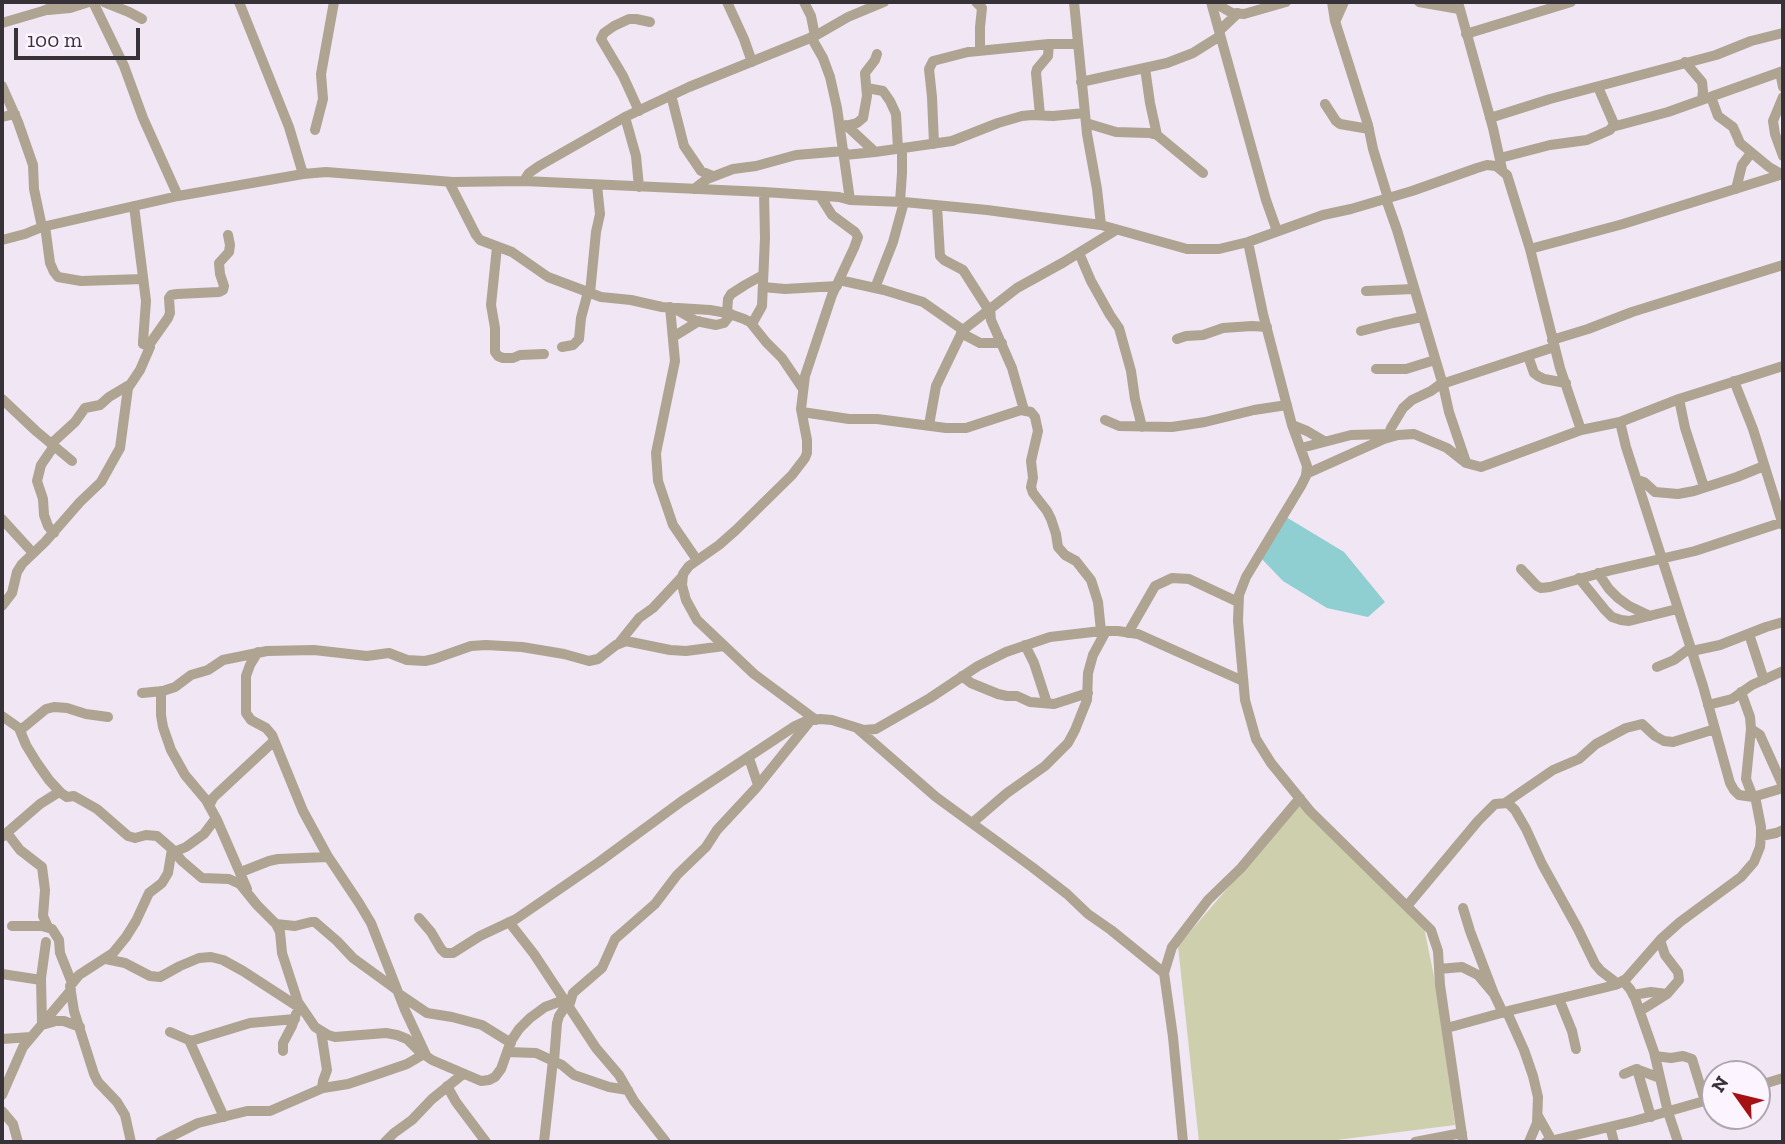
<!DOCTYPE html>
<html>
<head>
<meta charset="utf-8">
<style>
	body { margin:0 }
	#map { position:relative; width:1785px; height:1144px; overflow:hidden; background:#f0e6f4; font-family:"Zilla Slab",serif }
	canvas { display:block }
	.frame { position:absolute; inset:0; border:4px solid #363237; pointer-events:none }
	.north { position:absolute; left:1701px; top:1060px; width:70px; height:70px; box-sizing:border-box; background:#fcf4ff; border:2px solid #ada6af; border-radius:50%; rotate:304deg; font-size:19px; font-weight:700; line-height:28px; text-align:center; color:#363237 }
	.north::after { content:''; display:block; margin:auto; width:24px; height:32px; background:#a61113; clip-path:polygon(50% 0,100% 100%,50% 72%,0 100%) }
	.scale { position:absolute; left:14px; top:28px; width:126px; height:32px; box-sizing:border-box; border:4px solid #363237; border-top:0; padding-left:9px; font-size:21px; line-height:24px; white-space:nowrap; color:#363237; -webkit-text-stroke:5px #fcf4ff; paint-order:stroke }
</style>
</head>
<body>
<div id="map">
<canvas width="1785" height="1144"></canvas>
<div class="frame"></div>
<div class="north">N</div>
<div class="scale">100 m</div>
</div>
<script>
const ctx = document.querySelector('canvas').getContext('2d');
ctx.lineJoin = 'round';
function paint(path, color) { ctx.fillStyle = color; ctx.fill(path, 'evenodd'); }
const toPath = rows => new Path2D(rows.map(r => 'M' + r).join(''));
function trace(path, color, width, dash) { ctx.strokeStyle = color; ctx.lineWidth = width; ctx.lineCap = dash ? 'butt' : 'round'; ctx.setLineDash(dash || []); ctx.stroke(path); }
const green = toPath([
	[1302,801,1422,918,1437,991,1455,1125,1321,1142,1199,1142,1178,946]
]);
const water = toPath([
	[1286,517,1344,552,1385,602,1368,617,1327,608,1283,581,1259,556]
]);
const minor = toPath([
	[93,2,124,66,143,118,178,196],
	[104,2,129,12,142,19],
	[239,2,289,127,303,174],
	[727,2,744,39,752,62],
	[804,2,811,16,815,36],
	[976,2,982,8,980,27,980,51],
	[1074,2,1087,134,1097,189,1101,225],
	[1211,2,1266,200,1277,231],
	[1213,2,1232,13,1244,14,1286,2],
	[1332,2,1335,21,1368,125,1373,149,1388,198],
	[1419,2,1459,9],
	[1458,2,1493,128,1502,169],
	[48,10,70,8,89,2],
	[1336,20,1344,2],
	[2,23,43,11,53,7,58,2],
	[1219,31,1238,13],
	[1466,34,1571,2],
	[811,37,823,58,830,77,837,108,850,200],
	[1685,62,1702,82,1703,91,1702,100],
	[1145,68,1150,103,1157,135],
	[1780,72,1783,87],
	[1081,82,1167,63,1193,53,1220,36],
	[2,86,18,122,33,165,34,189,42,227],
	[867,88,883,91,890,101,896,114,898,149],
	[671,95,684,146,701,171,713,176],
	[1711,97,1718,116,1733,127,1740,143,1769,167,1783,175],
	[1783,97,1773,121,1775,134,1783,156],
	[1325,104,1336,121,1340,124,1369,129],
	[639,111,623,76,601,39,604,33,614,26,629,19,636,19,650,22],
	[1040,115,1036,73,1037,69,1048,56,1049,44],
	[2,117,15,114],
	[625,117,636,156,639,187],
	[1490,118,1550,99,1716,55,1751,41,1783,33],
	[1086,123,1116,132,1149,133,1157,135,1203,173],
	[846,125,875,152],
	[841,127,857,123,863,118,867,96,865,73,875,60,877,54],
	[1612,127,1668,112,1783,71],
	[315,130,323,99,321,74,334,2],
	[934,144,932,97,929,69,933,61,968,52,1049,44,1077,44],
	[845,155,875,152,952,141,998,123,1022,116,1032,115,1053,116,1085,113],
	[1500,158,1550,145,1587,140,1610,130,1614,124,1598,87],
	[524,181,529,173,539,166,625,117,689,87,815,36,848,17,884,2],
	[449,182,476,235,480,240,512,252,548,277,601,297,631,300,662,307,710,310,727,313,744,319,750,322,766,342,782,358,803,389],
	[694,189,707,179,733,169,756,166,796,155,844,151],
	[1736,189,1742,165,1751,153],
	[1386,199,1397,230,1443,385,1449,412,1466,462],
	[900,202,902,173,902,148],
	[937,206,940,256,944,260,963,270,988,309],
	[45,226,50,263,54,272,58,277,81,281,143,279],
	[2,240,25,234,42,227,178,196,303,174,326,172,453,182,524,181,764,192,839,197,850,200,904,202,987,210,1101,225,1187,249,1219,249,1248,242,1323,215,1351,209,1412,191,1477,168,1487,165,1496,166,1507,175,1530,249,1560,368,1581,430],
	[1248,242,1263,314,1292,425,1307,466,1306,476,1301,486,1246,577,1239,595,1238,621,1245,700,1256,739,1271,763,1310,811,1431,930,1438,951,1440,985,1463,1142],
	[497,247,491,305,495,328,495,352,498,356,503,358,513,358,520,355,544,354],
	[1530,249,1623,224,1783,174],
	[1079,253,1091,281,1110,315,1119,328,1131,371,1135,399,1142,427],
	[839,280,884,290,923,302,963,330],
	[763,287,785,289,837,286],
	[875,288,893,242,904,202],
	[1366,291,1414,289],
	[590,293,596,232,600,214,597,185],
	[670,307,675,361,656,453,658,481,673,525,697,560],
	[990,308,991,320,1012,368,1024,410],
	[677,310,696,321,716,325,724,323,731,314],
	[727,313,728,299,731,294,745,285,763,275],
	[752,324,762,306,765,238,764,192],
	[1361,331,1393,323,1422,317],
	[961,333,980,343,1002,343],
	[673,337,699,321],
	[1177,339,1186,336,1203,335,1223,328,1252,326,1267,327],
	[1552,340,1588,329,1632,312,1783,265],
	[149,345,168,318,170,313,169,298,171,295,177,294,219,292,223,290,224,286,220,274,219,263,229,252,230,245,228,235],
	[562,347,573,345,579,339,581,318,588,292],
	[1528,356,1534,373,1538,376,1544,379,1566,383],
	[1376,369,1406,369,1435,360],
	[1734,381,1753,429,1783,525],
	[1442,384,1554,347],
	[2,399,36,431,72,461],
	[1679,399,1685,428,1704,487],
	[802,412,849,419,877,419,946,428,966,428,1021,410,1031,412,1035,417,1038,431,1031,461,1033,478,1031,487,1033,493,1047,511,1051,519,1056,534,1058,547,1065,555,1076,561,1091,580,1098,602,1101,631],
	[1105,420,1119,426,1172,427,1205,422,1254,410,1287,405],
	[1620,422,1626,447,1703,686,1730,783,1734,790,1739,795,1753,797,1783,788],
	[929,425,936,386,963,330,1017,288,1064,262,1116,230],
	[1292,425,1307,431,1324,441],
	[1387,438,1391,428,1403,408,1412,400,1431,391,1442,383],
	[51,444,75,422,85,408,100,405,109,397,129,385],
	[54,446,41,465,37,481,43,499,44,515,48,526,54,533],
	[1301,448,1351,435,1388,434],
	[1306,474,1384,439,1398,435,1414,434,1447,448,1466,463,1481,467,1581,430,1620,422,1679,399,1783,366],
	[1637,480,1644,482,1655,492,1678,494,1694,491,1737,477,1764,466],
	[2,519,33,553],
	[1521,569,1537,586,1541,588,1550,587,1608,571,1695,551,1783,522],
	[1598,573,1609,589,1618,598,1629,606,1650,616],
	[1579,578,1605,610,1612,617,1621,620,1629,621,1677,609],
	[2,606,12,593,17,572,22,564,45,542,80,502,101,482,120,448,128,388,140,370,150,347,143,344,143,342,146,301,134,206],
	[1128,633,1155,586,1172,578,1189,579,1238,602],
	[1749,634,1764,680],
	[619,643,639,618,653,608,683,576],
	[1025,645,1034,663,1047,703],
	[1692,651,1720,645,1766,627,1783,622],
	[258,652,250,665,246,676,246,713,251,720,266,728,272,735,303,811,327,855,359,903,371,923,405,1010,426,1055],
	[1657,667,1674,660,1690,648],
	[962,676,971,683,998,694,1007,696,1017,696,1030,702,1054,704,1088,693],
	[161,691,161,715,163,727,171,750,185,775,206,800,217,820,247,889],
	[1741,692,1750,717,1751,729,1746,779,1753,797],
	[142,693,163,691,175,687,191,675,208,670,223,660,267,651,314,650,367,656,389,653,407,660,425,661,434,659,471,646,486,645,522,647,564,654,589,661,598,659,616,645,626,641,670,650,686,651,724,646],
	[1708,705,1732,699,1752,685,1783,671],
	[2,716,19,728,23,728,46,709,54,707,67,708,86,714,108,717],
	[816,720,754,674,697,620,686,600,682,585,683,574,689,566,719,545,736,530,792,475,805,458,807,453,807,440,801,409,805,376,832,295,854,248,858,237,855,232,832,215,820,196],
	[19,728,26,745,37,763,49,780,61,793,67,797,74,796,97,809,128,836,135,838,146,835,157,836,172,849,182,861,202,878,229,879,240,884,257,905,276,924,280,932,282,953,298,1002,315,1027,328,1035,335,1037,386,1033,397,1035,407,1039,419,1051,432,1060,481,1081,489,1080,495,1077,501,1069,511,1041,519,1029,530,1018,545,1007,564,1000],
	[858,729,936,797,1032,867,1067,894,1088,914,1111,930,1164,973],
	[1751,729,1760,735,1783,786],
	[749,758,758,785],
	[1505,803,1553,770,1579,759,1596,744,1626,728,1642,724,1655,736,1664,741,1673,742,1715,729],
	[209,806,213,798,217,794,274,741],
	[972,823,1007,793,1045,766,1068,743,1075,730,1087,700,1088,673,1093,655,1106,631],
	[7,833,20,850,42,867,45,890,43,916,48,927],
	[1761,836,1776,833,1783,830],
	[2,837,40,804,59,792],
	[174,852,186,847,204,834,216,818],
	[241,872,269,861,278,859,328,857],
	[1407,906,1478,821,1495,804,1508,803,1515,810,1526,829,1542,864,1578,929,1595,964,1601,971,1618,984],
	[1463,908,1470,931,1494,994],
	[419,918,431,932,441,949,445,953,453,953,480,936,516,919,599,862,682,801,795,726,806,721,820,719,832,720,864,730,876,729,930,698,978,666,1006,652,1050,637,1101,631,1118,631,1138,634,1243,681],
	[509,922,534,954,596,1048,619,1075,634,1101,666,1142],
	[276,924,295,926,311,922,315,922,337,941,353,958,397,990],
	[12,926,42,926,52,929,59,940,60,953,72,983],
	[106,959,125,963,150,976,160,977,180,966,199,958,211,957,223,960,243,971,300,1008],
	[1439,969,1462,967,1478,975,1494,994,1503,1013],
	[2,974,41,980],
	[1623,981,1630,989,1635,998,1654,1052,1668,1112,1678,1142],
	[399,994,427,1013,452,1017,482,1025,511,1043],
	[1633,995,1651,992,1667,994],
	[1559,999,1572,1031,1576,1049],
	[569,1006,573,993,602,968,615,939,655,904,677,875,706,847,717,830,756,788,810,721],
	[1640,1011,1667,994,1679,980,1678,972,1665,955,1660,940],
	[1507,1012,1524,1050,1533,1076,1538,1097,1537,1123,1529,1142],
	[42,1024,41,978,46,942],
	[42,1025,56,1021,64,1021,80,1027],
	[1447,1028,1512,1010,1603,988,1615,985,1626,979,1661,939,1680,922,1741,877,1754,862,1760,847,1761,836,1761,827,1755,796],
	[321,1031,327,1070,323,1081,322,1088],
	[170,1032,191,1041,250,1023,295,1019],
	[2,1039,31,1037],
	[189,1040,224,1117],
	[283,1051,283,1043,292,1026,296,1014],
	[507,1052,536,1053,562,1065,574,1075,609,1087,628,1090],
	[1655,1056,1671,1058,1683,1056,1692,1059,1705,1101],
	[554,1061,557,1023,559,1016,567,1004],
	[1637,1069,1651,1117],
	[1624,1074,1636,1069,1660,1078],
	[447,1086,456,1102,486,1142],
	[1757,1086,1783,1078],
	[2,1095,23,1047,71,990],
	[2,1111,13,1124,18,1142],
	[1538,1116,1552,1141],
	[1610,1127,1614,1142],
	[131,1142,125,1115,117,1102,98,1082,94,1074,74,1011,70,986,79,975,113,953,126,937,136,921,149,893,162,883,168,873,172,849],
	[160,1142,198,1123,247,1111,270,1111,323,1088,348,1084,372,1076,407,1064,424,1054],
	[385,1142,394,1133,412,1120,432,1099,463,1074],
	[544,1142,553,1060],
	[1183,1142,1173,1037,1164,973,1172,947,1208,900,1241,868,1300,798],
	[1415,1142,1462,1133],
	[1546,1142,1634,1121,1715,1098]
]);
paint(green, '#cdcfad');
paint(water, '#8fced1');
trace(minor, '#afa391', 10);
</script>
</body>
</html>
